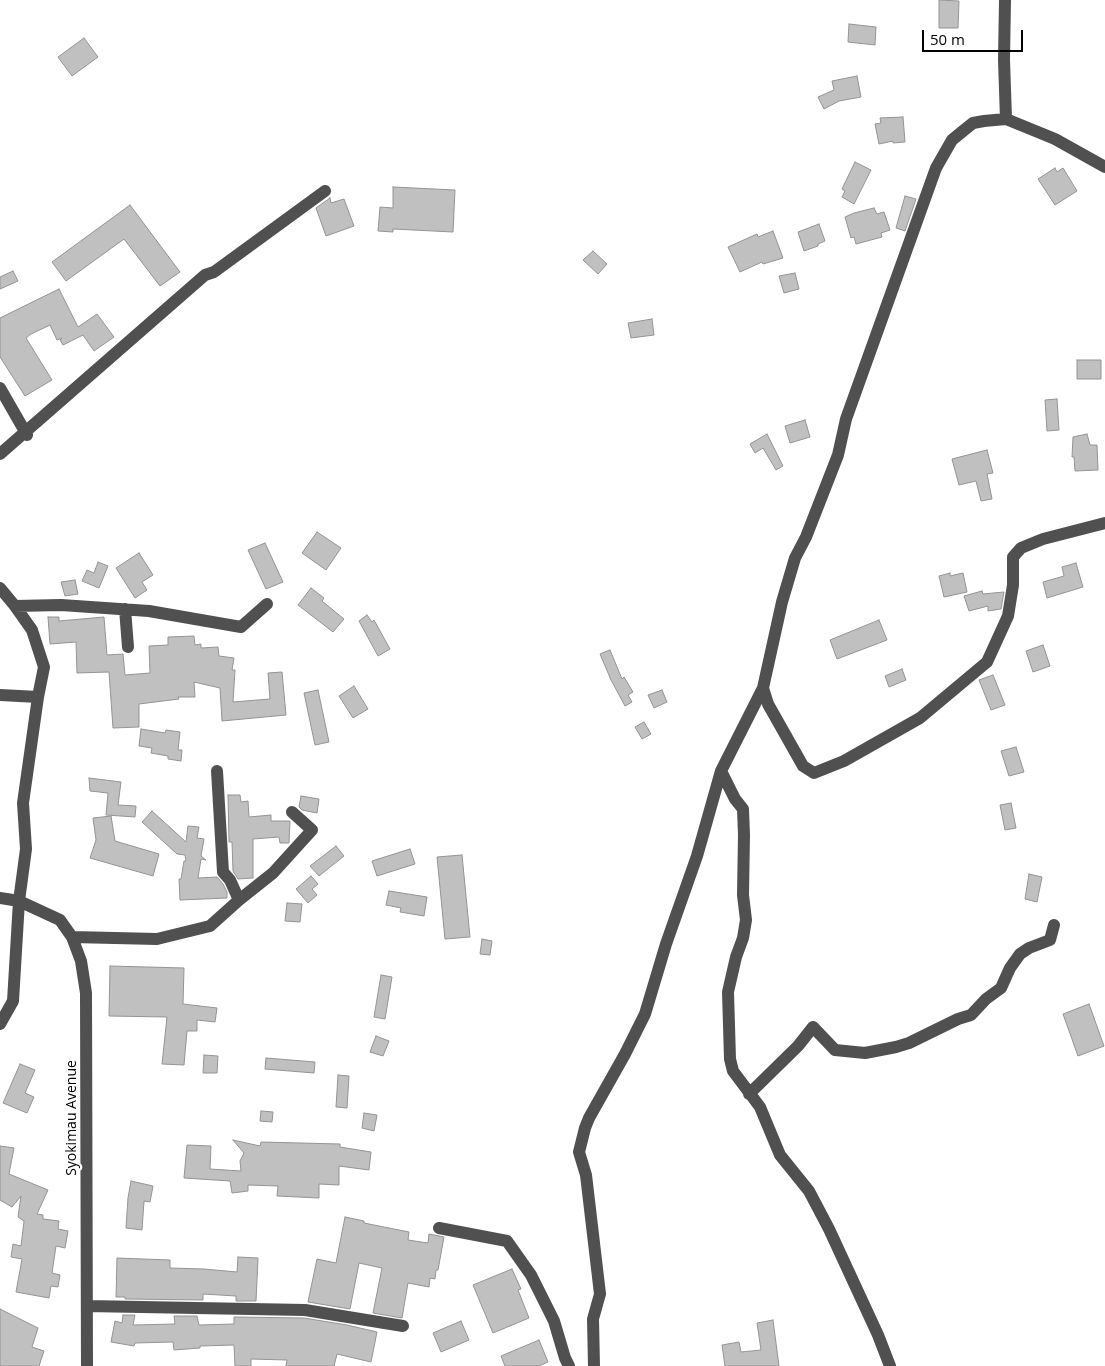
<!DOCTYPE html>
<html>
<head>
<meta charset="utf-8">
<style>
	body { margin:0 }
	#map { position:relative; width:1105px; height:1366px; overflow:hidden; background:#fff; font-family:"Open Sans",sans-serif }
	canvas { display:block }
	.scale { position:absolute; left:922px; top:30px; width:101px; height:22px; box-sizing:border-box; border:2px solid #000; border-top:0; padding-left:6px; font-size:15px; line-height:18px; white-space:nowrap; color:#000; -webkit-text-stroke:4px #fff; paint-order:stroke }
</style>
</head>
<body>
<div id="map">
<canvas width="1105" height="1366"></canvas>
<div class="scale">50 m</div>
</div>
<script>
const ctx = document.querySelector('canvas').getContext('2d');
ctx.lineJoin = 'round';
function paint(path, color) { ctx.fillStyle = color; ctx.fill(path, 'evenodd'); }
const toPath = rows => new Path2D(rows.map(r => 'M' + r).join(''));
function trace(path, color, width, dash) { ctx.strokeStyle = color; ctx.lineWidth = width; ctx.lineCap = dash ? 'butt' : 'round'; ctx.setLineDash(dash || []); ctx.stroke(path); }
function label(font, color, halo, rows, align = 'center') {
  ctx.font = font + ' "Open Sans",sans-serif'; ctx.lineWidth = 4.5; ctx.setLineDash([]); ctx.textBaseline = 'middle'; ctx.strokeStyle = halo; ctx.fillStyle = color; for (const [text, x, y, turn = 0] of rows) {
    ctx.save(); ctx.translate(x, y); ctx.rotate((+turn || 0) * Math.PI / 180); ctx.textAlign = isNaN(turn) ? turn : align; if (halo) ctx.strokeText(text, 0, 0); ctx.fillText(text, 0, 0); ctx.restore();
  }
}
const building = toPath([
	[939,0,959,1,958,28,939,28,939,0],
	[849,24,876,27,875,45,848,42,849,24],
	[84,38,98,57,72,76,58,57,84,38],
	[857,76,861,97,839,101,824,109,818,97,834,90,832,81,857,76],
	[903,117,905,142,893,143,893,141,879,144,875,124,881,123,880,118,903,117],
	[855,162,871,170,854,204,842,197,845,191,842,189,855,162],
	[1055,168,1057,172,1063,168,1077,191,1055,205,1038,179,1055,168],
	[393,187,455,190,453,232,393,229,393,232,378,231,380,207,393,208,393,187],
	[905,196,916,199,905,231,896,228,905,196],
	[330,198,331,203,344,199,354,226,326,236,316,208,330,198],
	[130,205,180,272,160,286,124,239,66,281,52,262,130,205],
	[874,208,877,214,884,212,890,230,881,233,882,237,856,244,854,237,851,238,845,217,854,213,874,208],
	[819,224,825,241,818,244,818,246,804,251,798,232,819,224],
	[773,231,783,258,763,264,762,262,740,272,728,247,757,234,758,237,773,231],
	[593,251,607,264,598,274,583,260,593,251],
	[13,271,18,281,0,289,0,277,13,271],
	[795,273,799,289,784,293,779,276,795,273],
	[59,289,78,327,97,314,114,337,94,351,83,335,63,345,60,340,62,338,57,340,50,325,31,334,26,338,52,380,25,396,0,357,0,318,59,289],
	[652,319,654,335,631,338,628,323,652,319],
	[1077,360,1101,360,1101,379,1077,379,1077,360],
	[1057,399,1059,430,1047,431,1045,400,1057,399],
	[805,420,810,437,790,443,785,426,805,420],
	[767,434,783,466,776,470,763,448,755,453,750,444,767,434],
	[1087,434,1090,445,1097,445,1098,470,1075,471,1074,457,1072,457,1073,437,1087,434],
	[987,450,993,473,987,474,992,499,981,501,976,481,959,485,952,459,987,450],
	[317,532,341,548,326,570,302,553,317,532],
	[265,543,283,582,266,589,248,550,265,543],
	[139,553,153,575,142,582,147,590,135,598,116,568,139,553],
	[98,562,108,566,99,588,82,581,87,570,94,573,98,562],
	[1076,563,1083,587,1047,598,1043,582,1064,576,1062,567,1076,563],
	[950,573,950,576,963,573,967,592,944,597,939,576,950,573],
	[75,580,78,594,65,596,61,582,75,580],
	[311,588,324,598,322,601,344,619,333,632,298,605,311,588],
	[982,591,983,594,1004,592,1001,609,988,611,988,606,969,611,964,596,982,591],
	[367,615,372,622,374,620,390,649,378,656,359,621,367,615],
	[48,617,59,617,59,621,104,617,107,655,123,654,125,675,150,673,149,646,168,645,168,637,194,636,195,645,201,644,201,648,218,647,219,656,234,658,232,670,235,670,233,702,270,699,268,673,282,672,286,715,222,721,220,688,194,682,195,697,178,697,179,699,139,704,139,727,113,728,109,672,77,673,76,642,50,644,48,617],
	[879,620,887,640,837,659,830,640,879,620],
	[1043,645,1050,666,1033,672,1026,651,1043,645],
	[610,650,622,679,624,677,633,692,628,695,632,702,625,706,611,680,600,654,610,650],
	[902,669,906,680,889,687,885,676,902,669],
	[993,675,1005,705,991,710,979,680,993,675],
	[354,686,368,709,353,718,339,696,354,686],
	[318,690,329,742,315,745,304,693,318,690],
	[662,690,667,702,654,708,648,695,662,690],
	[644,722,651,734,642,739,635,727,644,722],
	[141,729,165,733,166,730,180,732,178,750,182,750,181,761,168,759,168,756,151,753,152,748,139,746,141,729],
	[1016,747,1024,772,1009,776,1001,751,1016,747],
	[89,778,121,782,118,805,136,806,135,817,106,815,108,793,90,791,89,778],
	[228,795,240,795,241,802,248,801,249,817,271,815,271,821,290,821,289,843,280,843,279,837,253,839,253,878,238,879,233,871,232,842,229,842,228,795],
	[301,796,319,799,317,813,302,810,299,807,301,796],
	[1011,803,1016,828,1005,830,1000,805,1011,803],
	[152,811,186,842,188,826,199,827,197,838,204,839,201,856,206,860,201,859,198,878,217,877,223,884,227,892,227,898,180,900,179,879,181,879,184,861,186,861,185,855,177,854,142,822,152,811],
	[111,816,115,841,159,854,153,876,90,858,96,840,93,818,111,816],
	[336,846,344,856,319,876,310,866,336,846],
	[410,849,415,864,377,876,372,861,410,849],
	[462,855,470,937,445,939,437,857,462,855],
	[1029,874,1042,877,1037,902,1025,899,1029,874],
	[311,876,318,884,312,889,317,895,308,903,296,889,311,876],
	[389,891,427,897,424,916,400,912,401,908,386,905,389,891],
	[287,903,302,904,300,922,285,921,287,903],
	[482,939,492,941,490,955,480,954,482,939],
	[110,966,184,968,183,1004,217,1008,215,1022,197,1020,197,1031,187,1031,184,1065,162,1064,167,1017,109,1016,110,966],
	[381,975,392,977,385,1019,374,1017,381,975],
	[1089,1004,1104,1046,1078,1056,1063,1014,1089,1004],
	[376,1036,389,1041,383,1056,370,1052,376,1036],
	[204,1055,218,1056,217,1073,203,1073,204,1055],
	[266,1058,315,1062,314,1073,265,1069,266,1058],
	[20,1064,35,1070,25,1093,34,1097,27,1113,3,1103,20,1064],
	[338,1075,349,1076,347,1108,336,1107,338,1075],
	[261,1111,273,1112,272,1122,260,1121,261,1111],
	[364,1113,377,1115,374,1131,362,1128,364,1113],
	[233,1140,260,1146,261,1142,340,1144,340,1147,371,1152,369,1170,339,1166,339,1185,319,1184,319,1198,277,1196,278,1186,248,1185,248,1191,232,1193,230,1181,184,1178,187,1145,211,1146,210,1169,241,1171,240,1161,244,1153,233,1140],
	[0,1146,14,1148,9,1174,48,1190,37,1214,43,1215,43,1219,59,1221,58,1229,68,1231,65,1248,56,1246,52,1273,60,1275,58,1287,51,1286,49,1298,16,1292,22,1259,11,1257,13,1244,21,1246,24,1221,18,1217,21,1196,12,1207,0,1200,0,1146],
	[131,1181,153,1186,150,1202,144,1201,142,1230,126,1228,128,1198,131,1181],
	[345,1217,364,1221,364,1223,409,1232,408,1240,428,1243,429,1234,444,1237,438,1270,436,1270,435,1279,430,1278,429,1287,408,1283,402,1318,373,1313,382,1268,359,1263,350,1309,308,1302,317,1259,336,1263,345,1217],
	[238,1257,258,1258,256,1301,236,1301,236,1296,203,1294,203,1300,125,1299,125,1297,116,1297,117,1258,170,1260,170,1268,204,1269,237,1272,238,1257],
	[512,1269,521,1289,518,1290,529,1318,493,1333,473,1285,512,1269],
	[0,1309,38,1328,32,1347,44,1351,39,1366,0,1366,0,1309],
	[123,1315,135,1315,133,1325,175,1324,174,1316,197,1316,199,1325,234,1324,234,1317,236,1317,304,1318,347,1325,377,1332,371,1362,337,1354,334,1366,286,1366,287,1360,251,1359,251,1366,235,1366,234,1345,200,1346,200,1348,174,1350,173,1342,135,1343,134,1346,111,1342,115,1321,122,1323,123,1315],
	[773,1320,779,1366,725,1366,722,1345,739,1342,741,1352,761,1350,757,1323,773,1320],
	[461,1321,469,1340,441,1352,433,1333,461,1321],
	[539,1340,548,1362,539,1366,505,1366,501,1356,539,1340]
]);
const minor = toPath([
	[1005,0,1004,60,1006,119],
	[0,388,27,435],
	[0,454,205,275,214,272,325,191],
	[0,588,15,606,32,630,44,667,38,697,23,803,26,849,19,901,13,1001,0,1024],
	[15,606,61,605,149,611,241,627,267,604],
	[125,609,128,647],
	[763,688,768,704,803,766,814,773,844,761,920,718,987,662,1008,616,1013,585,1013,557,1021,548,1043,539,1105,523],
	[0,695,38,697],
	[217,771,223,872,230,880,239,900],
	[721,771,735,799,743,809,744,835,743,895,746,920,743,938,736,957,728,992,730,1059,733,1071,760,1107,780,1155,809,1191,829,1229,878,1335,890,1366],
	[0,898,19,901,60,920,72,937,81,961,86,993,87,1366],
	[72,937,157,939,210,926,239,900,273,873,312,830,292,812],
	[749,1094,798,1046,813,1027,835,1050,865,1053,896,1047,909,1043,958,1019,971,1015,986,999,1001,988,1010,968,1020,954,1029,948,1050,940,1054,925],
	[439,1228,507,1241,531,1275,554,1321,565,1358,569,1366],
	[87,1306,305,1310,403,1326],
	[594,1366,593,1319,600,1294,586,1175,579,1152,585,1128,589,1118,625,1054,645,1014,666,944,697,856,721,771,763,688,782,602,795,558,806,537,838,455,846,419,936,168,952,140,963,131,973,123,984,121,1006,119,1055,139,1105,167]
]);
const streetNames = [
	["Syokimau Avenue",72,1118,-90]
];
paint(building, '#c0c0c0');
trace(building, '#949494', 1);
trace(minor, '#505050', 12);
label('14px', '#000', '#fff', streetNames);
</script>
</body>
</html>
